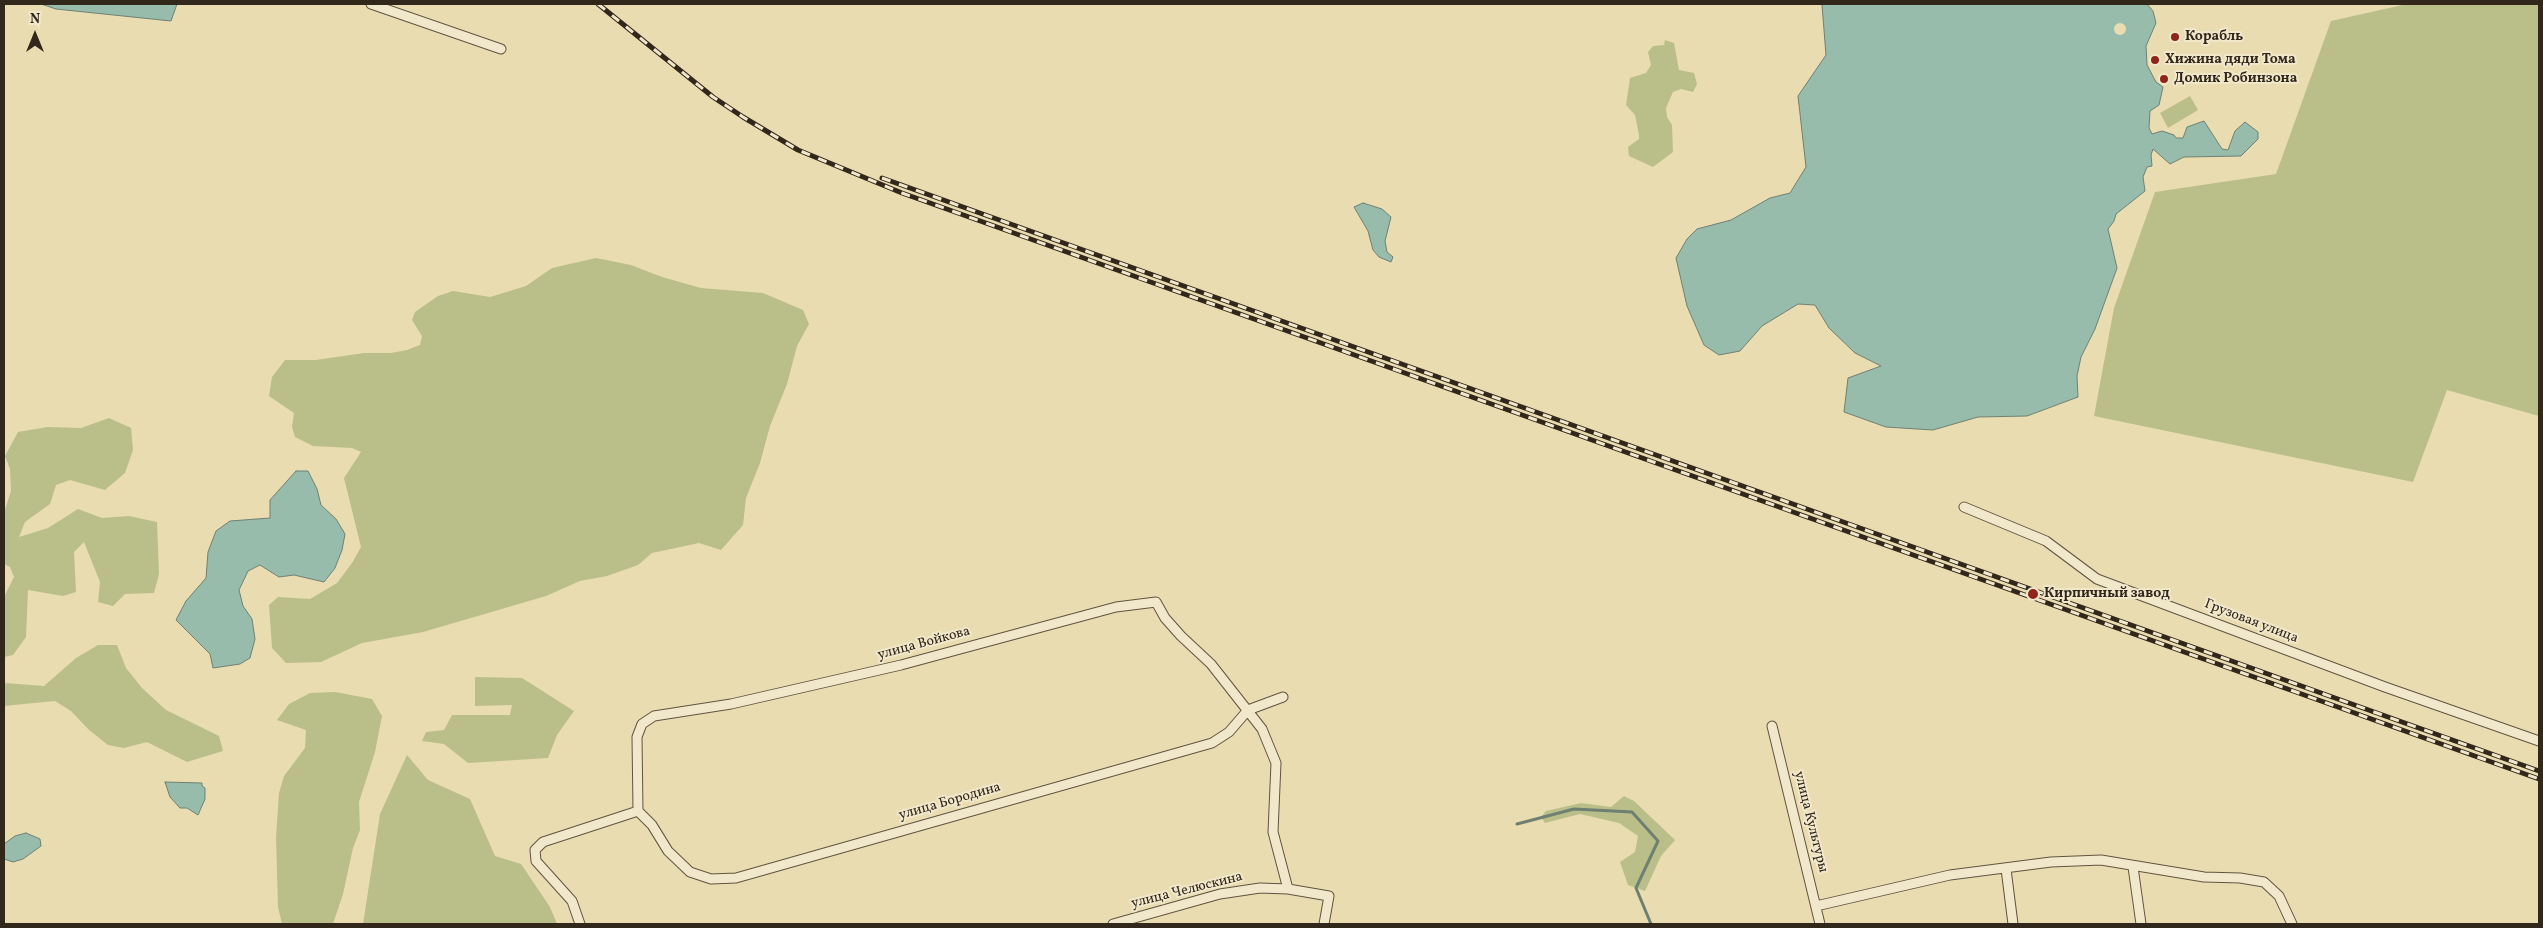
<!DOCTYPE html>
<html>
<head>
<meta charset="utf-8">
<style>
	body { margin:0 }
	#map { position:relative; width:2543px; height:928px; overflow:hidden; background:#e9dcb0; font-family:Vollkorn,serif }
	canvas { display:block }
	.frame { position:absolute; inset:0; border:5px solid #32271b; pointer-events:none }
	.north { position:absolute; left:10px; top:10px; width:50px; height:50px; -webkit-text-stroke:4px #f1e8cc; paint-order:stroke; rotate:0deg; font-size:14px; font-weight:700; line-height:20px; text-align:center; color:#32271b }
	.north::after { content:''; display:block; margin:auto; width:18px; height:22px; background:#32271b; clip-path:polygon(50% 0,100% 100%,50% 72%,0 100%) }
</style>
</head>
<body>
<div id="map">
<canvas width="2543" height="928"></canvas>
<div class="frame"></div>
<div class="north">N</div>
</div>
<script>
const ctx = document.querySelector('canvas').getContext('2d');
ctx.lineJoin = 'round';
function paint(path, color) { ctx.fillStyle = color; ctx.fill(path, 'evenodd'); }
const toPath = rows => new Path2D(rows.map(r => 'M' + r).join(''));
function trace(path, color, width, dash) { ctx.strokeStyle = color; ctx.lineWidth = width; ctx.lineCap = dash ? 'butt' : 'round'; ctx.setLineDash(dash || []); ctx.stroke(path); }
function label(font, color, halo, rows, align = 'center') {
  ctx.font = font + ' Vollkorn,serif'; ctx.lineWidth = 4; ctx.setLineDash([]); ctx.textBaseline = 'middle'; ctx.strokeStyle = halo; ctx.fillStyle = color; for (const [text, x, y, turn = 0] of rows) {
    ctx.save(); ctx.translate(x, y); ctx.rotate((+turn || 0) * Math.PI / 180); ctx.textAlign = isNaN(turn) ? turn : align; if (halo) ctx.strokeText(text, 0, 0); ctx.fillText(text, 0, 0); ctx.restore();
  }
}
const green = toPath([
	[2407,4,2539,4,2539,416,2447,390,2413,482,2094,416,2114,308,2155,192,2276,174,2331,21],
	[1665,40,1674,43,1679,70,1694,73,1697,84,1693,92,1681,89,1673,92,1666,108,1667,117,1672,125,1673,152,1653,167,1629,156,1628,147,1639,139,1639,135,1635,115,1626,105,1630,78,1646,73,1651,65,1648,52,1653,46,1664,45],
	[2190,96,2198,110,2168,128,2160,113],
	[596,258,631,265,662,277,701,288,763,293,803,310,809,324,797,346,787,384,770,426,760,463,746,498,743,525,721,550,699,543,652,553,638,565,607,576,580,581,546,596,423,632,362,643,321,662,286,663,272,648,269,605,278,597,310,599,337,583,352,563,361,547,344,478,361,452,352,448,313,446,295,437,292,427,294,413,269,396,272,377,285,360,316,360,364,353,391,353,407,350,420,345,422,336,412,320,415,312,438,296,453,291,490,297,526,286,552,268],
	[109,418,131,428,133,450,125,473,105,490,70,480,56,485,50,504,25,522,19,537,48,528,78,509,102,518,129,516,157,522,159,574,154,593,125,594,113,606,98,602,100,582,84,542,74,552,76,592,63,596,28,590,26,637,13,655,4,657,4,597,14,577,10,567,4,564,4,513,11,491,10,469,5,456,18,432,48,427,81,428],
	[98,645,117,645,126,668,142,688,166,710,219,736,223,751,187,762,147,742,124,748,108,745,89,730,71,711,55,701,4,706,4,683,44,686,76,658],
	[475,677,522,678,574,711,557,735,548,758,468,763,444,744,422,741,426,732,444,730,452,715,510,715,512,705,475,706],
	[335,692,372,699,382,716,375,752,359,802,360,830,353,848,343,894,333,924,282,924,278,907,276,837,279,793,284,776,305,748,306,730,277,720,289,704,310,693],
	[407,755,428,780,470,799,495,856,521,864,550,907,557,924,363,924,380,814],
	[1624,796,1634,801,1675,840,1661,856,1645,891,1628,885,1620,862,1635,852,1638,836,1619,823,1580,814,1545,823,1541,817,1546,811,1581,803,1611,807]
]);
const water = toPath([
	[41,4,177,4,171,21,56,9,41,4],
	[1824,4,2147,4,2153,11,2156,23,2146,46,2147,65,2156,82,2163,87,2159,105,2150,111,2149,128,2152,134,2162,131,2174,135,2176,138,2183,138,2187,127,2204,121,2222,149,2228,150,2235,131,2245,122,2258,132,2258,139,2241,156,2184,157,2170,164,2153,149,2151,155,2152,166,2147,167,2143,177,2145,191,2116,214,2114,221,2108,229,2117,268,2095,329,2081,357,2077,376,2078,397,2027,416,1978,417,1933,430,1886,427,1844,412,1848,378,1881,366,1855,353,1829,328,1815,305,1798,304,1762,326,1740,351,1719,355,1704,345,1687,306,1676,258,1687,239,1697,229,1731,220,1770,198,1790,193,1806,167,1798,96,1826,55,1822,5,1824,4],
	[1363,203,1382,209,1391,217,1385,241,1387,252,1393,257,1391,262,1379,257,1373,250,1368,231,1354,207,1363,203],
	[296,471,308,471,317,489,321,505,336,519,345,534,342,550,335,568,324,582,294,575,279,577,260,565,248,571,239,590,243,606,252,619,255,639,250,658,240,664,213,668,210,654,176,620,186,601,206,578,208,552,216,531,230,521,270,518,270,500,296,471],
	[165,782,202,783,202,786,205,788,205,799,198,815,187,808,180,808,170,797,165,782],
	[26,833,40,839,41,846,23,859,13,862,4,859,4,844,15,836,26,833]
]);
const pier = toPath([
	'2114 29a6 6 0 1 1 12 0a6 6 0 1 1-12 0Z'
]);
const stream = toPath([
	[1517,824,1574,809,1632,812,1658,841,1636,888,1651,924]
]);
const street = toPath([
	[371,4,501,49],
	[1964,507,2046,541,2097,579,2385,687,2539,741],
	[1772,726,1820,924],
	[638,811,652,825,668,851,690,872,711,879,736,878,1212,743,1229,732,1248,710,1283,697],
	[2133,867,2141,924],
	[2006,869,2013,924],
	[1816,906,1950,875,2051,862,2101,860,2204,877,2240,878,2264,882,2279,896,2292,924],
	[580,924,572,901,536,861,535,850,543,842,638,811,637,737,642,724,654,716,731,704,901,665,1116,607,1156,602,1165,618,1181,636,1211,664,1262,729,1276,763,1273,832,1288,889],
	[1113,924,1220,894,1260,888,1288,889,1329,896,1324,924]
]);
const rail = toPath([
	[598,4,713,97,743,117,798,150,902,193,2539,779],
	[882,178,2539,771]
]);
const markers = [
	[2175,37,5,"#8f2418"],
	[2155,60,5,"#8f2418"],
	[2164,79,5,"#8f2418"],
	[2033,594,6,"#8f2418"]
];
const poiNames = [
	["Корабль",2185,37],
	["Хижина дяди Тома",2165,60],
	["Домик Робинзона",2174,79],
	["Кирпичный завод",2044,594]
];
const streetNames = [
	["Грузовая улица",2251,622,21],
	["улица Войкова",924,644,-15],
	["улица Бородина",950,802,-16],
	["улица Культуры",1810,822,76],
	["улица Челюскина",1187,891,-14]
];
paint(green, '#babf89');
paint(water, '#97bcac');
trace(water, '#6f8072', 1);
paint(pier, '#e9dcb0');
trace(stream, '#6f8072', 3);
trace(street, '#605440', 11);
trace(street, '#f1e8cc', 9);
trace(rail, '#32271b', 5);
trace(rail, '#f1e8cc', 3, [9]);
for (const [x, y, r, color] of markers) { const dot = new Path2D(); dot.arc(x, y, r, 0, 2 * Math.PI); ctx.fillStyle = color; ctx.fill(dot); trace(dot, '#f1e8cc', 2); }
label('bold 14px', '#32271b', '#f1e8cc', poiNames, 'left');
label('14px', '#32271b', '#f1e8cc', streetNames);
</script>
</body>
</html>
